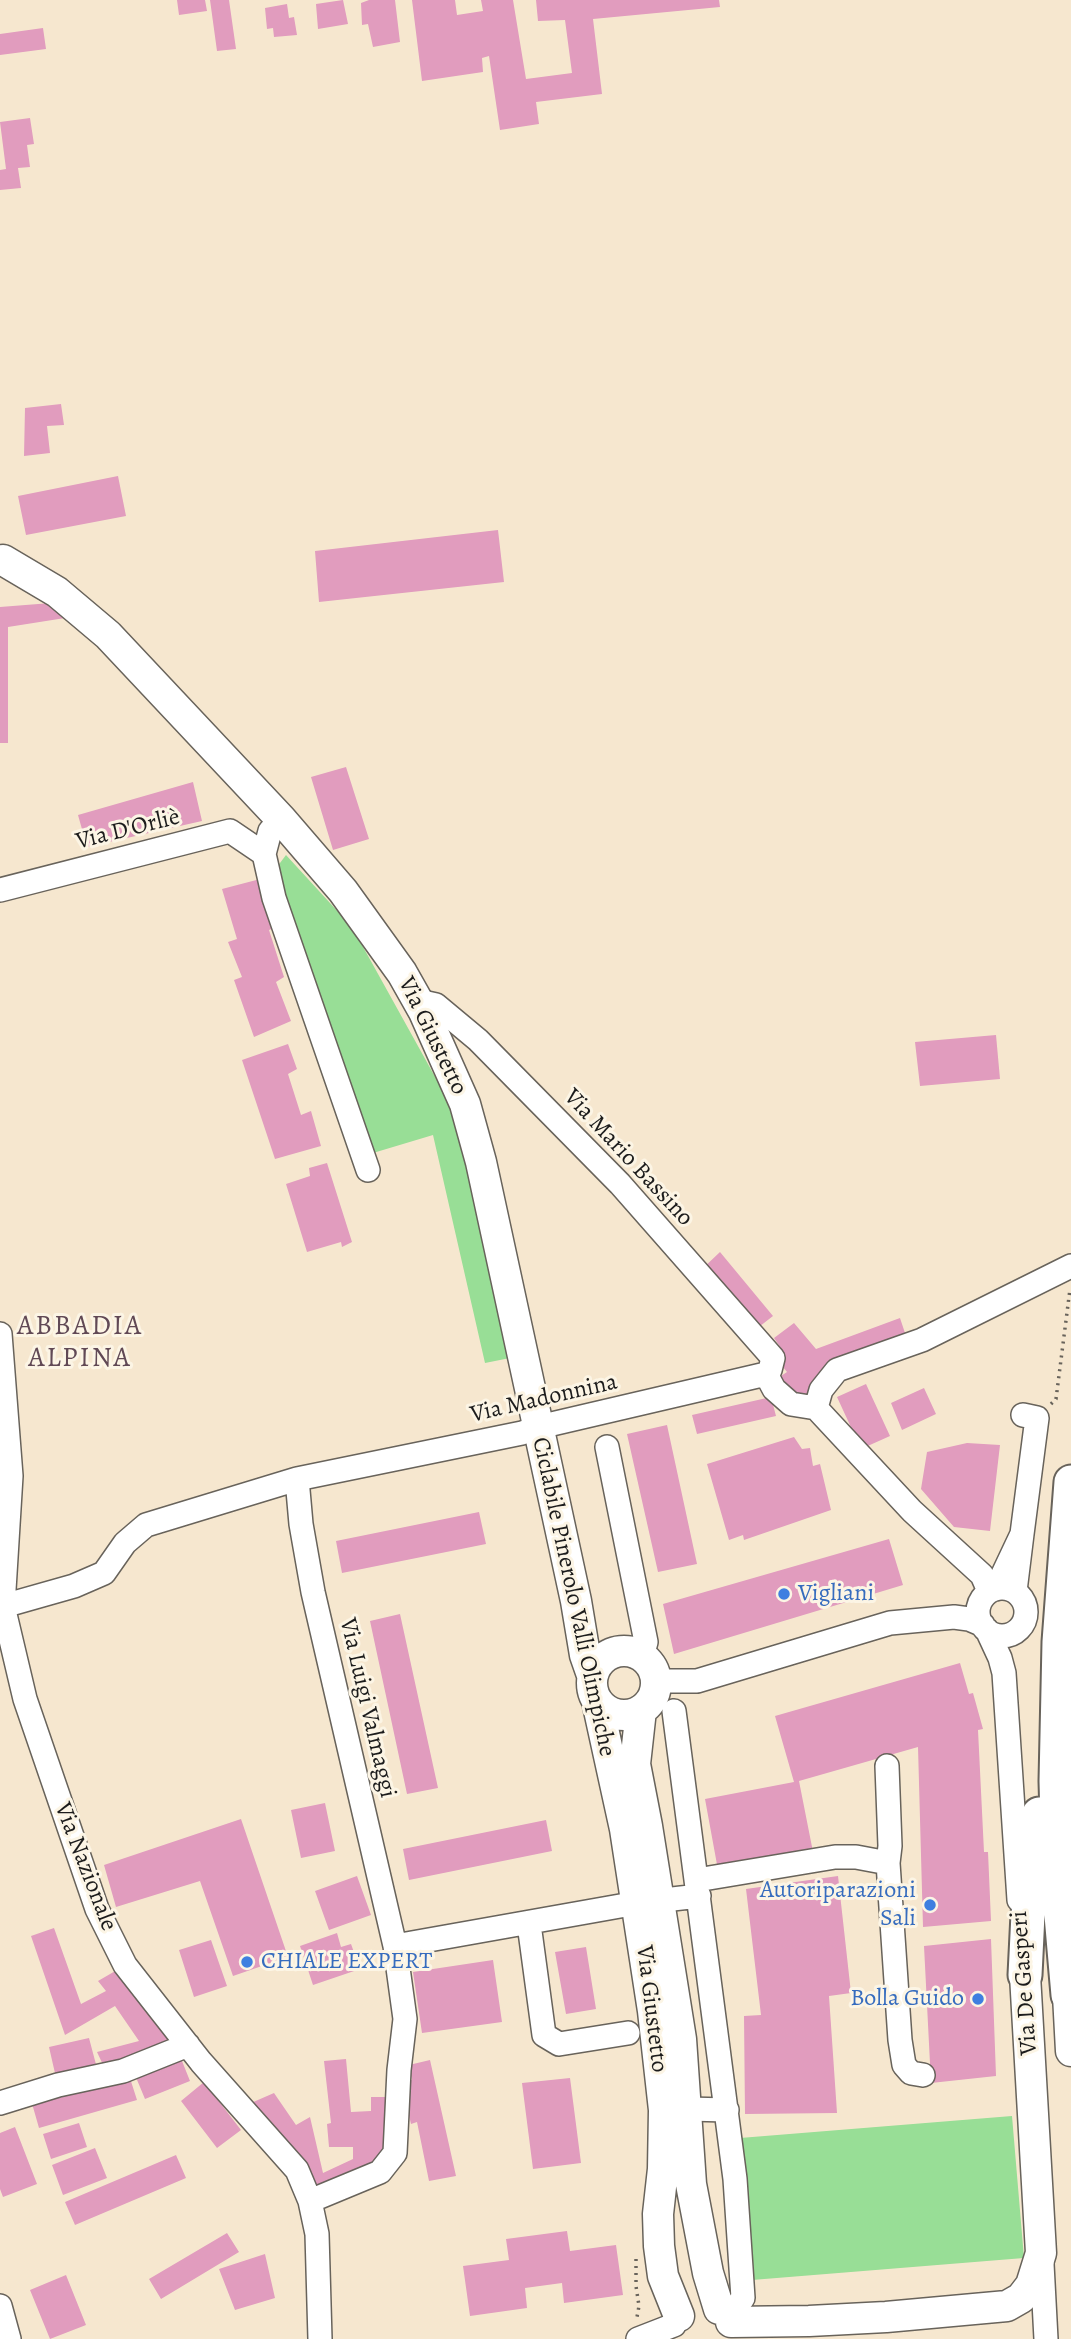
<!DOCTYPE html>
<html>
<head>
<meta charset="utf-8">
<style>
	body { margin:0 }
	canvas { display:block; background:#f6e7cf }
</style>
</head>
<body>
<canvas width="1071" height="2339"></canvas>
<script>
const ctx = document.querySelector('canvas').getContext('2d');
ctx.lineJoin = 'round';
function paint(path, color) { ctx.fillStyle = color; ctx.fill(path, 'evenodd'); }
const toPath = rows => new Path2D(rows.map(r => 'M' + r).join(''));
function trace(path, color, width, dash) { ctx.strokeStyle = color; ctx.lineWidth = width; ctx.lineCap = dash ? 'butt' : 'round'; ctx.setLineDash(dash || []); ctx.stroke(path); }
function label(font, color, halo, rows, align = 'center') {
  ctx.font = font + ' Alegreya,serif'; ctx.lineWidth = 6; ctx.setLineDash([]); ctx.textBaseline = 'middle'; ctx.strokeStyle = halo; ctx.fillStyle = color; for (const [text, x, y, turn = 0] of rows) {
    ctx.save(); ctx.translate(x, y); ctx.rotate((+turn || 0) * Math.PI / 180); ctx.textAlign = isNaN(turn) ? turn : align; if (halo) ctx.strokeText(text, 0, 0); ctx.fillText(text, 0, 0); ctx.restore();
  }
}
const green = toPath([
	[286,855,352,927,454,1111,510,1358,485,1363,433,1135,373,1153,274,871],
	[1012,2116,1024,2258,752,2280,740,2138]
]);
const building = toPath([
	[177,0,205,0,207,11,179,15],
	[210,0,229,0,236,49,217,51],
	[343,0,348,24,318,29,316,4],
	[369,0,395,0,400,42,373,47,368,24,362,25,361,3],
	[412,0,455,0,457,15,483,11,481,0,513,0,526,79,572,73,565,20,538,21,536,0,719,0,720,7,593,19,602,94,536,102,539,124,500,130,489,56,482,58,483,72,422,81],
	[287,4,289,18,294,17,297,35,274,37,273,28,267,29,265,8],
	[43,28,46,49,0,55,0,34],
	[30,118,34,144,27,145,30,167,18,168,21,188,0,190,0,170,6,169,0,122],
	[61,404,64,425,47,426,50,453,24,456,25,408],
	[118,476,126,516,26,535,18,496],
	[498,530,504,582,319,602,315,551],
	[51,603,65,618,8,627,8,743,0,743,0,607],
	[346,767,369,839,333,850,311,777],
	[193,782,202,821,87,847,78,815],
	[264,878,274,928,269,930,284,977,276,982,291,1021,254,1037,234,980,242,977,228,942,237,939,222,889],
	[996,1035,1000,1079,920,1086,915,1042],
	[288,1044,297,1069,288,1074,301,1115,311,1111,321,1146,275,1159,242,1060],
	[327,1163,352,1242,342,1247,341,1242,307,1252,286,1184,310,1176,309,1168],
	[720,1252,773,1316,755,1330,701,1270],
	[900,1318,907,1339,834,1365,817,1376,821,1385,800,1398,796,1393,787,1397,775,1380,787,1372,774,1356,783,1351,774,1338,794,1323,816,1349],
	[866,1384,890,1436,861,1449,837,1397],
	[924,1388,936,1414,902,1430,891,1403],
	[771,1397,776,1416,697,1434,692,1415],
	[667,1425,697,1564,658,1572,627,1434],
	[794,1437,802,1449,810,1448,813,1466,820,1464,831,1510,744,1540,743,1535,729,1540,707,1464],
	[967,1443,1000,1445,990,1531,954,1527,921,1489,927,1452],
	[479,1512,486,1544,342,1573,336,1541],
	[889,1539,903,1585,674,1654,663,1604],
	[400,1614,438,1788,407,1794,370,1621],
	[960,1663,969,1694,973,1693,983,1729,978,1730,984,1852,988,1852,991,1921,923,1927,918,1747,799,1781,813,1852,718,1870,705,1799,794,1782,775,1716],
	[325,1803,335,1851,301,1858,291,1810],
	[241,1819,288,1957,233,1976,200,1881,116,1907,104,1865],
	[546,1820,552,1851,409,1880,403,1849],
	[357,1876,371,1915,329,1930,315,1891],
	[838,1876,851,1993,829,1996,837,2113,745,2114,744,2016,761,2015,746,1889],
	[54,1928,81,2004,106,1991,98,1981,117,1970,172,2045,105,2069,97,2052,139,2041,115,2006,65,2035,31,1936],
	[337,1933,341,1947,351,1944,360,1969,313,1985,300,1946],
	[991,1939,996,2076,931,2083,924,1946],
	[211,1940,227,1986,194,1997,179,1950],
	[586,1947,596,2009,566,2014,555,1952],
	[493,1960,502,2022,422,2033,413,1972],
	[89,2038,98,2072,57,2082,49,2047],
	[180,2056,190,2081,145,2099,135,2075],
	[346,2059,351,2112,371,2111,371,2097,391,2097,392,2137,376,2170,316,2194,251,2103,274,2093,296,2125,310,2117,323,2173,353,2159,353,2147,329,2147,327,2124,331,2123,324,2061],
	[430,2060,456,2176,429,2181,417,2122,411,2124,401,2082,412,2080,409,2065],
	[128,2072,137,2100,39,2128,31,2100],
	[570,2078,581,2163,533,2169,522,2083],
	[204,2082,241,2130,217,2148,181,2101],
	[79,2123,87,2147,51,2159,43,2134],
	[15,2127,37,2184,3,2197,0,2189,0,2133],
	[95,2148,107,2178,63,2195,52,2165],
	[176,2155,186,2178,75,2225,65,2202],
	[567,2231,570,2251,616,2245,623,2295,564,2303,562,2283,525,2288,527,2308,470,2316,463,2266,509,2260,506,2239],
	[227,2233,239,2252,161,2299,149,2279],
	[265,2254,275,2298,235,2310,219,2269],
	[66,2275,86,2325,50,2339,30,2290]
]);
const path = toPath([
	[1051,1404,1056,1399,1070,1289],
	[636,2259,636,2286,639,2306,637,2317]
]);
const minor = toPath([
	[281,819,270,831,264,854,274,898,368,1170],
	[0,890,230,831,264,854],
	[418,1001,436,1005,478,1040,620,1184,773,1358,770,1370,766,1374],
	[0,1334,11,1476,3,1606,25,1699,97,1909,125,1965,201,2062,297,2170,310,2201,317,2234,320,2339],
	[816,1408,821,1390,837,1370,922,1340,1071,1266],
	[816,1408,912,1511,982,1575,989,1591],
	[607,1447,646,1642,642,1656],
	[297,1479,301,1524,313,1592,395,1946,405,2019,399,2070,395,2153,380,2172,310,2201],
	[1022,1534,1037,1418,1023,1415],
	'978 1612a24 24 0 1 1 48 0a24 24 0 1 1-48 0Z',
	[996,1589,1022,1534,1015,1591],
	[0,1607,74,1586,104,1573,125,1543,146,1525,297,1479,522,1433,539,1427,766,1374,774,1389,791,1404,816,1408],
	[987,1630,1000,1658,1004,1673,1019,1900],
	[656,1681,697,1681,890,1623,954,1617,969,1619,983,1625],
	[674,1711,735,2179,743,2298,728,2317],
	[887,1766,890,1846,888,1863],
	[697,1880,835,1857,856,1857,888,1863,900,2040,904,2065,911,2073,923,2075],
	[529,1924,544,2035,559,2044,628,2033],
	[395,1946,637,1903,699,1896],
	[0,2103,58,2085,123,2071,188,2045],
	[688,2109,727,2110],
	[1042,2264,1046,2339],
	[0,2306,9,2339],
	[638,2339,674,2325]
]);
const major = toPath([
	[3,560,57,592,108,635,281,819,343,891,402,973,424,1012,465,1104,481,1162,576,1601,585,1655,592,1675],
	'592 1683a32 32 0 1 1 64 0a32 32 0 1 1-64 0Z',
	[597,1701,625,1829,653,2011,664,2110,663,2169,658,2214,659,2246,663,2276,679,2316],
	[641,1710,635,1764,647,1826,681,2039,691,2184,708,2273,719,2309],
	[1068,1995,1071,2051],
	[731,2322,809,2321,886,2317,1007,2306,1021,2298,1031,2285,1041,2253,1025,1975]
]);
const highway = toPath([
	[1025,1975,1028,1914,1039,1814],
	[1068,1995,1059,1892,1056,1781,1059,1642,1071,1482]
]);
const markers = [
	[784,1594,7,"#3f7fe0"],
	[930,1905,7,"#3f7fe0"],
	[247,1962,7,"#3f7fe0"],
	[978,1999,7,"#3f7fe0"]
];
const streetNames = [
	["Via D'Orliè",128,830,-14],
	["Via Giustetto",432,1036,64],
	["Via Mario Bassino",628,1158,47],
	["Via Madonnina",544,1399,-13],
	["Ciclabile Pinerolo Valli Olimpiche",573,1597,78],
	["Via Luigi Valmaggi",367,1708,77],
	["Via Nazionale",85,1867,69],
	["Via De Gasperi",1025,1983,-94],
	["Via Giustetto",651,2009,83]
];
const shopNames = [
	["Vigliani",798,1594],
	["Autoriparazioni",916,1891,"right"],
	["Sali",916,1919,"right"],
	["CHIALE EXPERT",261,1962],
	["Bolla Guido",964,1999,"right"]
];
const quarterNames = [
	["ABBADIA",80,1327],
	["ALPINA",80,1359]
];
paint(green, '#98de96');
paint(building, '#e19cbe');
trace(minor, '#68635b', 26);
trace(major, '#68635b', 33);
trace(highway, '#68635b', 37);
trace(path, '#68635b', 3.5, [2, 5]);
trace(minor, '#fff', 23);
trace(major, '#fff', 30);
trace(highway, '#fff', 33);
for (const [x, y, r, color] of markers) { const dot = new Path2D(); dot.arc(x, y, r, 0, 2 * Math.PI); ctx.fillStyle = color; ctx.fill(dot); trace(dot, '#fcf5e5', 2.5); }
label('24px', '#1c1c1c', '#fcf5e5', streetNames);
label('24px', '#366cbe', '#fcf5e5', shopNames, 'left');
ctx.letterSpacing = '2px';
label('28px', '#614955', '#fcf5e5', quarterNames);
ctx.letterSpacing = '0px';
</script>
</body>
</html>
